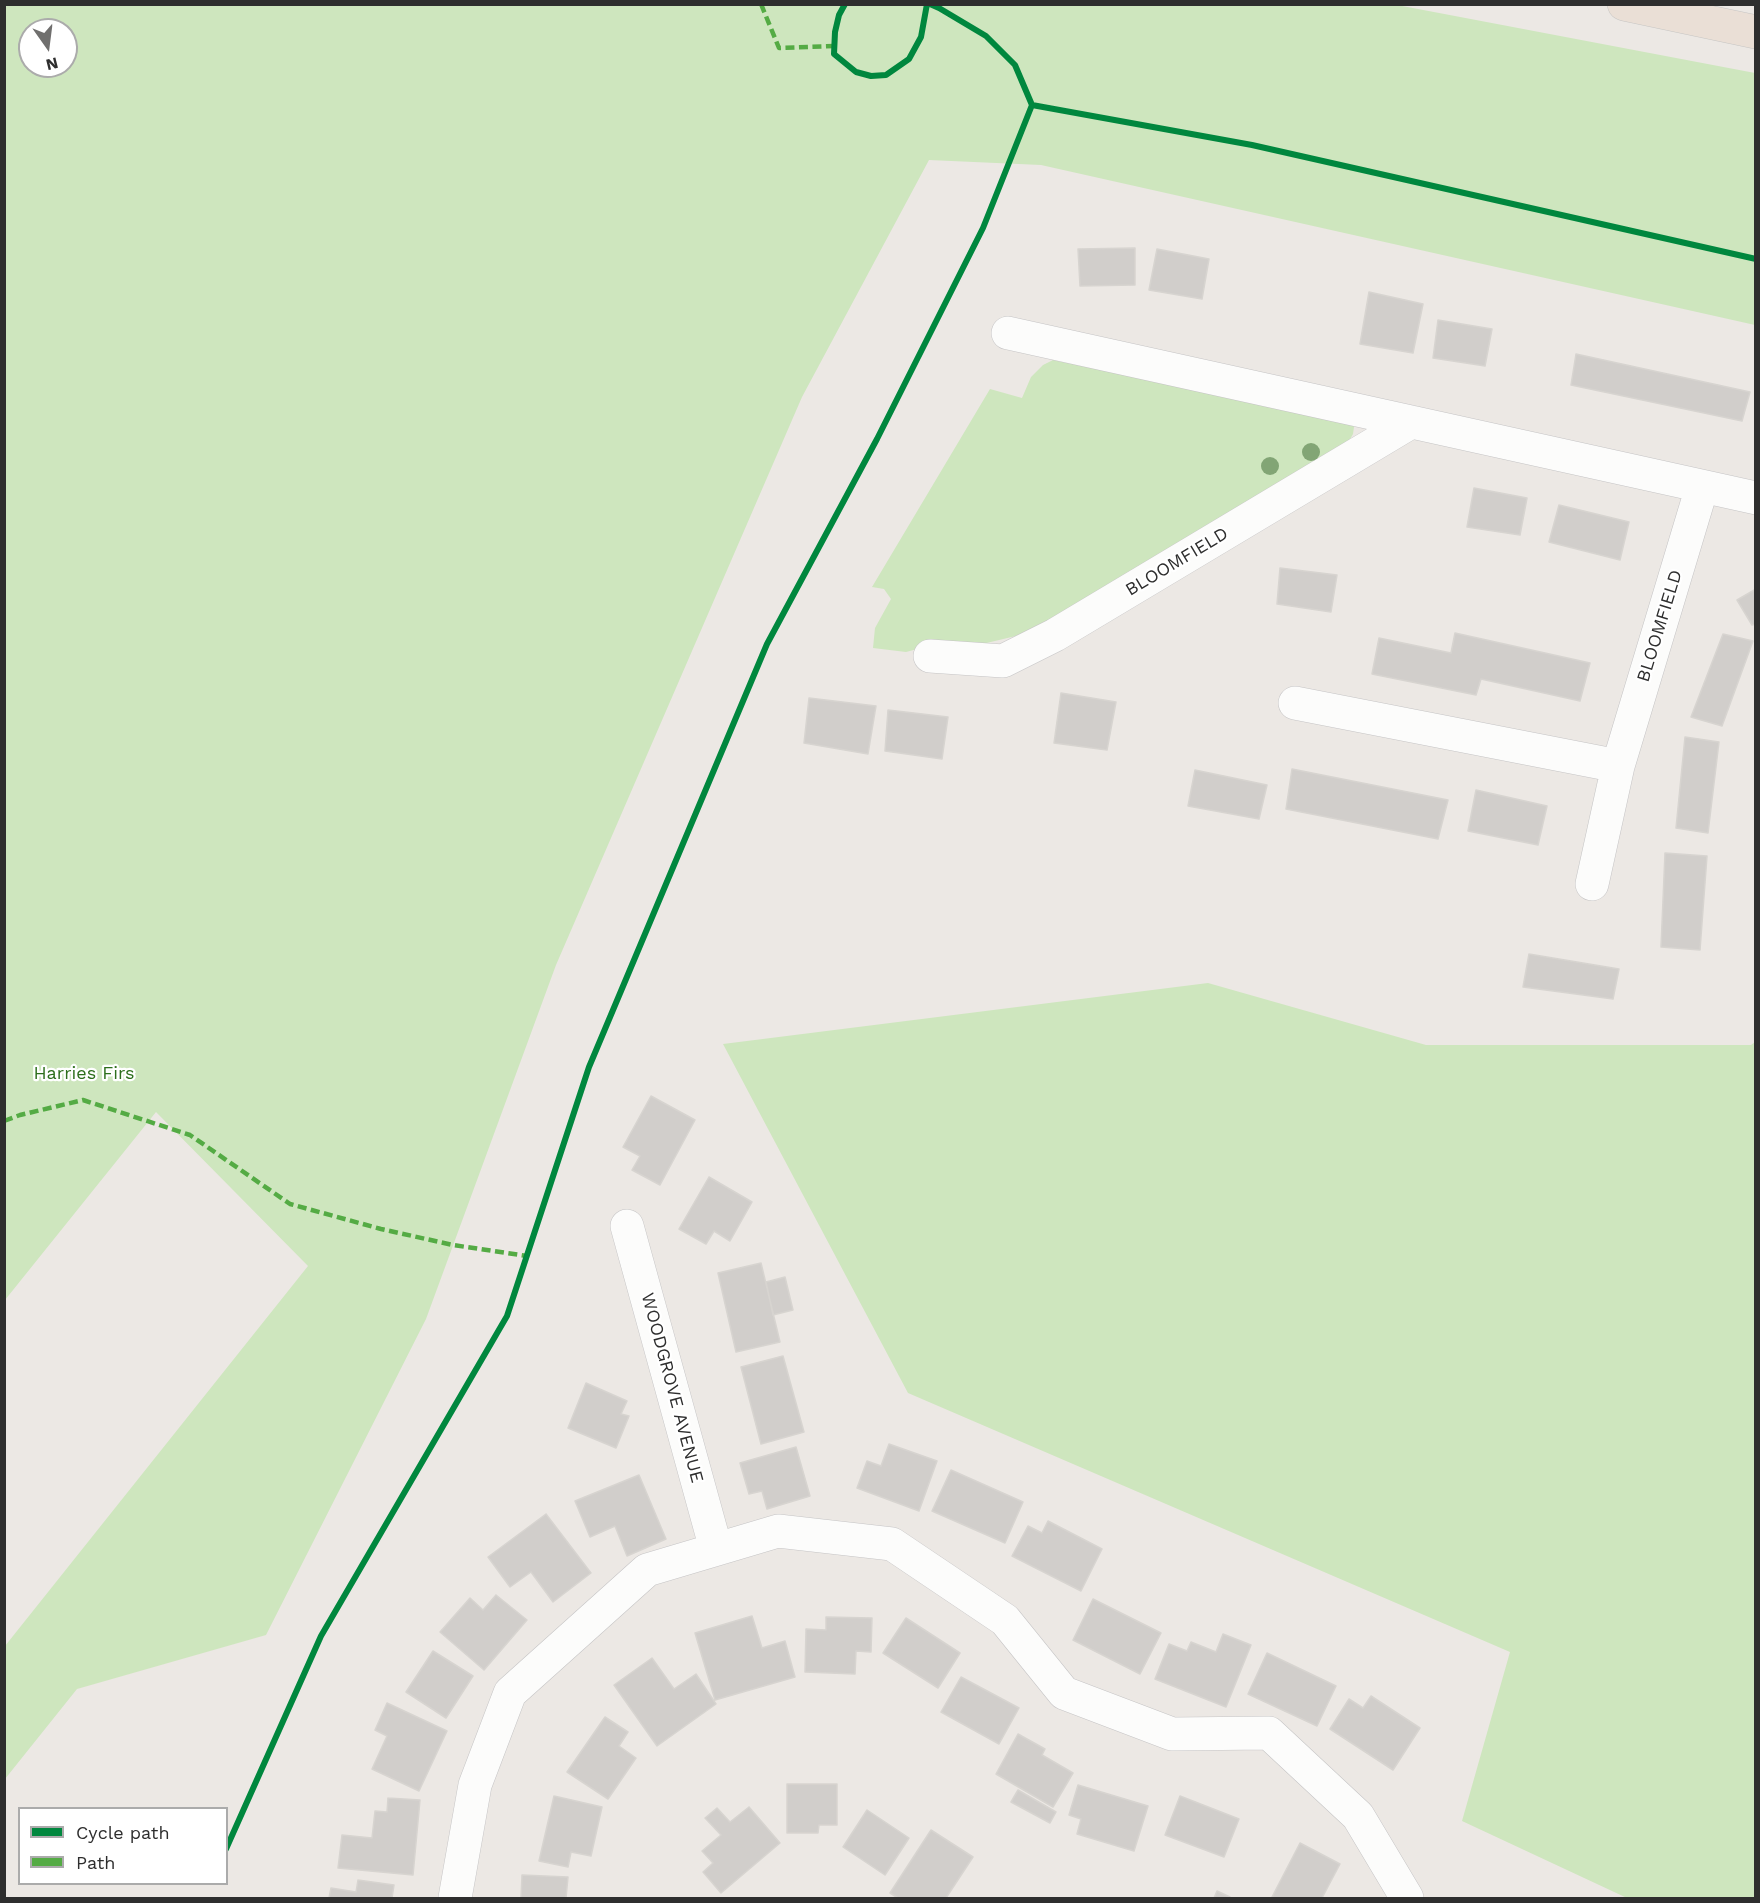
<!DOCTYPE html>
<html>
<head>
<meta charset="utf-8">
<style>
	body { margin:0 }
	#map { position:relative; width:1760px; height:1903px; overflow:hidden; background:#ece8e4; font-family:"Work Sans",sans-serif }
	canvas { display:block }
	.frame { position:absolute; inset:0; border:6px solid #2e2e2e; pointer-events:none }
	.legend { position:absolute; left:18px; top:1807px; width:210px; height:78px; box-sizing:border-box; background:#fff; border:2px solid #ababab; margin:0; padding:8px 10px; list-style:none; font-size:18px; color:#2e2e2e }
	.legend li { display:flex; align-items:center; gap:12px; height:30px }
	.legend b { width:30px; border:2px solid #ababab }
	.north { position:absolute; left:18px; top:18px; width:60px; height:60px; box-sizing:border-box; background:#fff; border:2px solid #ababab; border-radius:50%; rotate:166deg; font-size:16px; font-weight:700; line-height:24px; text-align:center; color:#2e2e2e }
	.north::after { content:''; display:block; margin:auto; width:21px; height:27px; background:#706f6e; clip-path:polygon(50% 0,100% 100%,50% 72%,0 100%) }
</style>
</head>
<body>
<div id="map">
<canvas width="1760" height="1903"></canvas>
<div class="frame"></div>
<ul class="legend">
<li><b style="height:8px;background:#00873e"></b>Cycle path</li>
<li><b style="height:8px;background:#54ab44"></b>Path</li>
</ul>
<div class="north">N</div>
</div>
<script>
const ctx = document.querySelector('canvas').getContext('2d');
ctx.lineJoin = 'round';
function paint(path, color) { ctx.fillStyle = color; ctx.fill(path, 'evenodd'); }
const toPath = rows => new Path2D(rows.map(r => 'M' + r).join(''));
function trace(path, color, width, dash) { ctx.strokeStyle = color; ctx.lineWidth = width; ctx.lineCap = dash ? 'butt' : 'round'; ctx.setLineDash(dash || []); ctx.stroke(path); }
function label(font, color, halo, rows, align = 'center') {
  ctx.font = font + ' "Work Sans",sans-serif'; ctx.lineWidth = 4.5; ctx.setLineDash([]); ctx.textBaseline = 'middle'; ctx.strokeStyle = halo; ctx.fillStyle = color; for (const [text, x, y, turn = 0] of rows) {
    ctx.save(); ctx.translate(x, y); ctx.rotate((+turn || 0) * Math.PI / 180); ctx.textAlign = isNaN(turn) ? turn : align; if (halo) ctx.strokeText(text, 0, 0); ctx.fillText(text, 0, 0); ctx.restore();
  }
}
const green = toPath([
	[1397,5,1755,73,1755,325,1041,165,929,160,802,397,556,965,426,1319,266,1635,77,1689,5,1779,5,1646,308,1266,156,1112,5,1300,5,5],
	[30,30,66,30,66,66,30,66],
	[1053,360,1351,421,1354,427,1353,434,1349,441,1045,629,974,646,936,644,906,652,873,648,875,628,891,599,884,589,872,587,990,389,1022,398,1031,377,1043,365],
	[1208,983,1426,1045,1751,1045,1755,1042,1755,1898,1627,1898,1462,1821,1510,1652,908,1393,723,1044]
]);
const building = toPath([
	[1135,248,1135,285,1080,286,1078,249,1135,248],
	[1157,249,1209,259,1202,299,1149,290,1157,249],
	[1369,292,1423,304,1413,353,1360,344,1369,292],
	[1438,320,1492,329,1485,366,1433,358,1438,320],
	[1576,354,1750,392,1742,421,1571,385,1576,354],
	[1474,488,1527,498,1520,535,1467,527,1474,488],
	[1559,505,1629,522,1620,560,1549,542,1559,505],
	[1280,568,1337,575,1331,612,1277,604,1280,568],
	[1756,589,1756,624,1752,625,1737,600,1756,589],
	[1455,633,1590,663,1580,701,1481,679,1476,695,1372,674,1379,638,1451,653,1455,633],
	[1723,634,1753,641,1722,726,1691,717,1723,634],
	[1061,693,1116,702,1107,750,1054,743,1061,693],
	[809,698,876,706,868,754,804,743,809,698],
	[888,710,948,717,942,759,885,751,888,710],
	[1685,737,1719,742,1708,833,1676,828,1685,737],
	[1292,769,1448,800,1438,839,1286,809,1292,769],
	[1195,770,1267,785,1259,819,1188,806,1195,770],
	[1476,790,1547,806,1538,845,1468,831,1476,790],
	[1665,853,1707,856,1700,950,1661,947,1665,853],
	[1529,954,1619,969,1613,999,1523,987,1529,954],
	[651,1096,695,1120,660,1185,632,1170,640,1156,623,1147,651,1096],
	[709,1177,752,1202,730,1241,714,1231,706,1244,679,1229,709,1177],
	[761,1263,780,1342,736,1352,718,1273,761,1263],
	[785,1277,793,1310,773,1315,766,1282,785,1277],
	[783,1356,804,1432,761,1444,741,1367,783,1356],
	[586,1383,627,1401,621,1414,629,1416,616,1448,568,1428,586,1383],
	[889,1444,937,1461,919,1511,857,1488,867,1461,881,1466,889,1444],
	[796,1447,810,1496,767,1509,762,1491,749,1494,740,1463,796,1447],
	[951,1470,1023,1502,1005,1543,932,1511,951,1470],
	[639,1475,666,1539,627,1556,615,1526,590,1537,575,1501,639,1475],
	[546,1514,591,1573,553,1602,531,1572,510,1587,488,1557,546,1514],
	[1048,1521,1102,1549,1081,1591,1012,1556,1028,1526,1042,1533,1048,1521],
	[496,1595,527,1620,484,1670,440,1632,470,1598,483,1610,496,1595],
	[1093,1599,1161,1633,1140,1674,1073,1640,1093,1599],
	[752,1616,762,1648,785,1641,795,1677,715,1700,695,1633,752,1616],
	[826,1617,872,1618,871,1652,856,1651,855,1674,805,1672,806,1629,826,1630,826,1617],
	[906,1618,960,1653,938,1688,883,1653,906,1618],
	[1223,1634,1251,1645,1226,1707,1155,1679,1169,1644,1187,1651,1191,1642,1216,1652,1223,1634],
	[433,1651,473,1676,446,1718,406,1692,433,1651],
	[1267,1653,1336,1686,1317,1726,1248,1694,1267,1653],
	[652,1658,674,1689,696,1674,716,1704,657,1746,614,1685,652,1658],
	[961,1677,1019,1708,999,1744,941,1712,961,1677],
	[1371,1696,1420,1728,1393,1770,1330,1729,1349,1699,1363,1708,1371,1696],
	[387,1703,447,1731,419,1791,372,1769,387,1736,375,1730,387,1703],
	[605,1717,628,1732,619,1746,636,1758,608,1799,567,1772,605,1717],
	[1018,1734,1045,1749,1042,1755,1073,1773,1053,1807,996,1774,1018,1734],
	[787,1784,837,1784,837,1825,819,1825,818,1833,787,1833,787,1784],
	[1078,1785,1148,1806,1134,1851,1077,1834,1081,1819,1069,1815,1078,1785],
	[1018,1790,1056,1812,1050,1823,1011,1802,1018,1790],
	[554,1796,602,1807,591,1856,571,1852,568,1867,539,1861,554,1796],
	[1180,1796,1239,1819,1224,1857,1165,1835,1180,1796],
	[388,1798,420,1800,413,1875,338,1868,342,1835,372,1838,375,1811,387,1812,388,1798],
	[749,1807,780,1843,721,1893,703,1872,713,1863,702,1851,721,1835,705,1818,717,1808,730,1822,749,1807],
	[867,1810,909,1838,885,1875,843,1847,867,1810],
	[931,1830,973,1857,946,1898,898,1898,890,1893,931,1830],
	[1300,1843,1340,1864,1322,1898,1276,1898,1272,1897,1300,1843],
	[522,1875,568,1877,566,1898,521,1898,522,1875],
	[358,1880,394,1885,392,1898,329,1898,331,1888,356,1892,358,1880],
	[1217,1891,1230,1897,1229,1898,1214,1898,1217,1891]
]);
const minor = toPath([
	[1008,333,1756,498],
	[930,656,1003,661,1055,635,1411,422],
	[1295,703,1618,766],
	[1592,884,1618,766,1702,487],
	[627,1226,716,1549],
	[455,1898,475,1785,510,1693,647,1570,778,1531,892,1544,1005,1620,1064,1693,1172,1734,1269,1733,1358,1816,1407,1898]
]);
const highway = toPath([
	[1624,4,1756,32]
]);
const quiet = toPath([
	[761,4,779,48,835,46],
	[4,1121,20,1115,83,1100,190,1135,290,1204,381,1229,453,1245,527,1256]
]);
const cycleway = toPath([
	[845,4,839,15,835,32,834,54,856,72,871,76,886,75,909,59,921,37,927,4],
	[1032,105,1252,145,1756,259],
	[226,1849,321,1636,507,1316,589,1067,767,644,877,439,983,228,1032,105,1015,65,986,36,939,8,930,4]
]);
const trees = [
	[1311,452],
	[1270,466]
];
const streetNames = [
	["BLOOMFIELD",1177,562,-31],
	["BLOOMFIELD",1660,626,-73],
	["WOODGROVE AVENUE",672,1388,75]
];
const parkNames = [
	["Harries Firs",84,1074]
];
paint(green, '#cee6be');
paint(building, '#d1cecb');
trace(building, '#d7d4d0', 1.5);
trace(minor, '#c5c4c5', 34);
trace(highway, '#c6c5c4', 34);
trace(minor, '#fcfcfb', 33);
trace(highway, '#eadfd6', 33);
trace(quiet, '#54ab44', 4.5, [9, 4.5]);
trace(cycleway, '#00873e', 6);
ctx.fillStyle = '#82a575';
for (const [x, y] of trees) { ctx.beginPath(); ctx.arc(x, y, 9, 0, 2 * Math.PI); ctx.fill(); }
label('18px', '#2e2e2e', '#fff', streetNames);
label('18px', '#2c6e1b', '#fff', parkNames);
</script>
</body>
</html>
